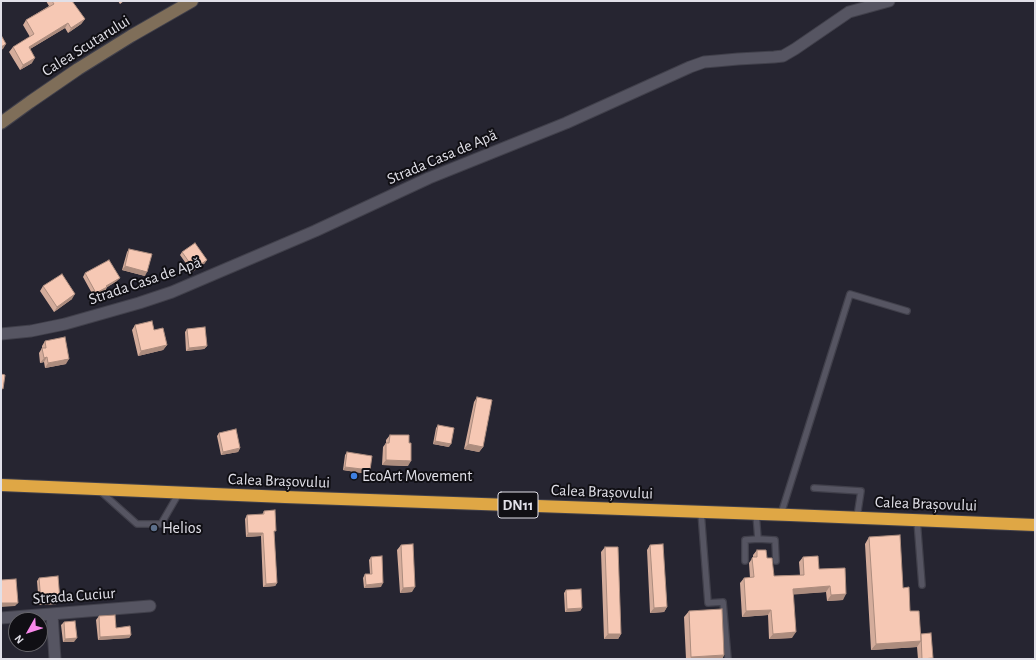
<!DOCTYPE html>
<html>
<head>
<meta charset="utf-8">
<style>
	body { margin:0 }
	#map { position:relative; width:1036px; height:660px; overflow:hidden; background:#262531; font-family:"Alegreya Sans",sans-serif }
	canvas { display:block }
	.frame { position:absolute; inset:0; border:2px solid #e1e0e8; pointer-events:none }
	.north { position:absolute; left:8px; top:612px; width:40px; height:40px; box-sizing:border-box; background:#100f14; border:1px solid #646369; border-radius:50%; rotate:231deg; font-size:11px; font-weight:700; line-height:16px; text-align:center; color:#e1e0e8 }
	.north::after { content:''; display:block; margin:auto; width:14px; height:18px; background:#f888ea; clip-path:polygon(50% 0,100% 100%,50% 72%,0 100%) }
</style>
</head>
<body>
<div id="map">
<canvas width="1036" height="660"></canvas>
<div class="frame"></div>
<div class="north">N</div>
</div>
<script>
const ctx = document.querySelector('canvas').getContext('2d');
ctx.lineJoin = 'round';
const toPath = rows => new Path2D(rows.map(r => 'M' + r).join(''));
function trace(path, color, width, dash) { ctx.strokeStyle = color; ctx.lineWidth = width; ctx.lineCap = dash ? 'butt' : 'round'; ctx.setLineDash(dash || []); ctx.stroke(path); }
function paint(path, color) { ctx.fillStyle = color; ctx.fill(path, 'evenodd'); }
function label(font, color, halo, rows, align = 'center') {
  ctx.font = font + ' "Alegreya Sans",sans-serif'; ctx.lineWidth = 4; ctx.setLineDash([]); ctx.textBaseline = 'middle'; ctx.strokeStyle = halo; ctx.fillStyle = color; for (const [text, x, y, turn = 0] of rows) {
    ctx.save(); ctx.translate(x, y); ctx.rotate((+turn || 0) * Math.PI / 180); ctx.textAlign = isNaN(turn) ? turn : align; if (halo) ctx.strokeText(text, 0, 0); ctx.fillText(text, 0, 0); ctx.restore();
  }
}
const lane = toPath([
	[814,488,861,491,857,517],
	[100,491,137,524,161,524,179,493],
	[701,512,708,603,723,602,728,659],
	[781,514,850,294,907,311],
	[917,520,922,585],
	[758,539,775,540,776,561],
	[745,561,745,540,758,539,756,514]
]);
const street = toPath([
	[1,334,31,331,65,324,139,303,172,292,315,231,429,178,566,123,690,67,704,62,716,61,738,59,774,57,783,56,795,49,849,12,889,1],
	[52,614,55,659],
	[1,618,150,606]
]);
const secondary = toPath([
	[1,123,30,102,78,69,131,36,192,1]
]);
const highway = toPath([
	[1,485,285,497,790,515,1035,525]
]);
const wall = toPath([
	[46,1,72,1,85,19,81,24,68,33,65,28,30,49,32,63,20,70,9,52,13,47,30,37,23,25,26,20,49,6],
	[118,1,124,1,120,4],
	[129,249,145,276,122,270,127,252],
	[182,252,205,263,192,272,180,255],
	[85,273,117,281,107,287,105,291,94,297,83,277],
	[43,286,72,299,54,312,40,291],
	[135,325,154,330,167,345,163,350,138,356,132,330],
	[187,329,207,346,204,349,186,351,185,332],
	[45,341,66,364,45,368,44,362,40,363,39,353,42,348,42,346],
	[477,397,483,447,479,452,464,449,474,402],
	[438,425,449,447,433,444,436,428],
	[219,433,240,448,238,452,221,455,217,436],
	[390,435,408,466,382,465,383,447,386,443,386,440],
	[347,452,370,470,368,474,343,470,345,455],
	[264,511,274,534,277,583,275,586,263,587,261,536,246,537,245,519,247,515,262,515],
	[869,537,903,588,910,611,933,658,933,659,918,659,917,647,871,650,865,544],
	[401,545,412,592,400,593,397,550],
	[650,545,667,607,664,612,650,613,647,550],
	[605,547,621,634,618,639,604,639,601,552],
	[757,550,767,558,774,576,800,575,799,562,803,557,819,569,843,600,827,601,826,592,793,594,792,638,769,639,768,615,742,617,740,583,744,578,750,578,749,563,753,557,753,555],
	[371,557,381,587,364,588,363,578,365,574,370,574,369,560],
	[39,578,57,604,39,605,37,581],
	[566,590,582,608,580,611,565,612,564,593],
	[689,611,724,655,722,659,686,659,684,617],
	[99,616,116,628,131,635,129,638,98,640,96,620],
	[64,622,74,642,63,642,61,625]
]);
const shadedWall = toPath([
	[85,19,81,24,68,33,71,28],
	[68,23,65,28,25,52,29,47],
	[6,44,3,49,1,50,1,47],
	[35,58,32,63,20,70,23,65],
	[207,260,205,263,192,272,194,269],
	[125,266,147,272,145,276,122,270],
	[120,278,117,281,106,288,107,287,105,291,94,297,96,293,106,286],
	[75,294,72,299,54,312,57,307],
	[167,345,163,350,138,356,141,351],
	[207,346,204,349,186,351,189,348],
	[47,357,44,362,40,363,44,358],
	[69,359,66,364,45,368,48,363],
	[435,441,451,444,449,447,433,444],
	[468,444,483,447,479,452,464,449],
	[240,448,238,452,221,455,223,452],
	[386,460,411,461,408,466,382,465],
	[345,467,370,470,368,474,343,470],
	[248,533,263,533,261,536,246,537],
	[277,583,275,586,263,587,266,584],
	[383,583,381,587,364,588,366,585],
	[830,586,826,592,789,595,793,589],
	[415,587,412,592,400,593,403,588],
	[846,594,843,600,827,601,831,595],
	[60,600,57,604,39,605,41,602],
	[1,603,18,603,15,606,1,607],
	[667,607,664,612,650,613,654,608],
	[582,608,580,611,565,612,567,609],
	[771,610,768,615,742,617,746,611],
	[796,632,792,638,769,639,773,634],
	[608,634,621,634,618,639,604,639],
	[131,635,129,638,98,640,100,637],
	[77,638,74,642,63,642,65,639],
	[44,640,42,643,40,644,40,641],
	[921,641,917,647,871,650,876,644],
	[724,655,722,659,690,659,691,657]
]);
const building = toPath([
	[52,1,72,1,85,19,71,28,68,23,29,47,35,58,23,65,13,47,34,34,26,20,54,4,52,1],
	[1,35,6,44,1,47,1,35],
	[195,243,207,260,194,269,182,252,195,243],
	[129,249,152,254,147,272,125,266,129,249],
	[109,260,120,278,106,286,107,287,96,293,85,273,109,260],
	[62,274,75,294,57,307,43,286,62,274],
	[152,321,154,330,163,328,167,345,141,351,135,325,152,321],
	[205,327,207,346,189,348,187,329,205,327],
	[65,337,69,359,48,363,47,357,44,358,42,348,46,348,45,341,65,337],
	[1,374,5,375,3,389,1,388,1,374],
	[477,397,492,400,483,447,468,444,477,397],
	[438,425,454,428,451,444,435,441,438,425],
	[236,429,240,448,223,452,219,433,236,429],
	[390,435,409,435,409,443,411,443,411,461,386,460,386,443,389,443,390,435],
	[347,452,372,456,370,470,345,467,347,452],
	[275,510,276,531,274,531,277,583,266,584,263,533,248,533,247,515,264,514,264,511,275,510],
	[900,535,903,588,909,587,910,611,919,611,921,641,876,644,869,537,900,535],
	[413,544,415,587,403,588,401,545,413,544],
	[663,544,667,607,654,608,650,545,663,544],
	[605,547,618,547,621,634,608,634,605,547],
	[757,550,766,550,767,558,772,558,774,576,804,575,803,557,818,556,819,569,845,568,846,594,831,595,830,586,793,589,796,632,773,634,771,610,746,611,744,578,754,577,752,558,753,557,757,557,757,550],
	[382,556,383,583,366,585,365,574,372,574,371,557,382,556],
	[58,576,60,600,41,602,39,578,58,576],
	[16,579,18,603,1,603,1,580,16,579],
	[581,589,582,608,567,609,566,590,581,589],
	[722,609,724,655,691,657,689,611,722,609],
	[115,615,116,628,130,626,131,635,100,637,99,616,115,615],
	[75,621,77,638,65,639,64,622,75,621],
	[42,623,44,640,40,641,40,624,42,623],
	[931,633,933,658,922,659,921,634,931,633]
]);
const markers = [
	[354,476,4,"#3f7fe0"],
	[154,528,4,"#5c6f8a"]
];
const shields = [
	[518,505,40]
];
const shieldNames = [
	["DN11",518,505]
];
const streetNames = [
	["Calea Scutarului",86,46,-32],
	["Strada Casa de Apă",442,157,-23],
	["Strada Casa de Apă",145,281,-19],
	["Calea Brașovului",279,481,2],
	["Calea Brașovului",602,492,2],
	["Calea Brașovului",926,504,2],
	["Strada Cuciur",74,596,-4]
];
const poiNames = [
	["EcoArt Movement",362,476],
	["Helios",162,528]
];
trace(lane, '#41404b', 8);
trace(street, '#41404b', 13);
trace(secondary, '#41404b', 14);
trace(highway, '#41404b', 14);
trace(lane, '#565562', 5.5);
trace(street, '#565562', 11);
trace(secondary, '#7f6e59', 12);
trace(highway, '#dfa745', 12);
paint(wall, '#d4ac9b');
paint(shadedWall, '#ac8c7e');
paint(building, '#f6c8b4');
trace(building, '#ac8c7e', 1);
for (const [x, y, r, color] of markers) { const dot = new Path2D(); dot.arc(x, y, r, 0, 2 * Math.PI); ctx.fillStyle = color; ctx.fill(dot); trace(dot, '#100f14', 1.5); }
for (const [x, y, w] of shields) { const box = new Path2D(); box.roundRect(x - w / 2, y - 13, w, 26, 3); ctx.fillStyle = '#100f14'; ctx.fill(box); trace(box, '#e1e0e8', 1); }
label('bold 15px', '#e1e0e8', null, shieldNames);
label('16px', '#e1e0e8', '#100f14', streetNames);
label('16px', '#e1e0e8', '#100f14', poiNames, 'left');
</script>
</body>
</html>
